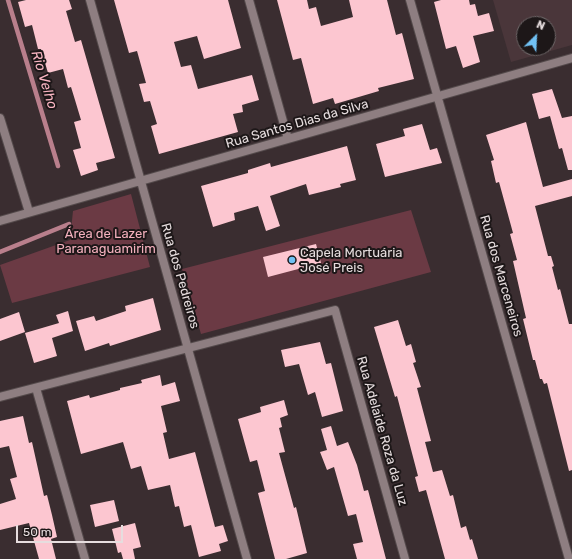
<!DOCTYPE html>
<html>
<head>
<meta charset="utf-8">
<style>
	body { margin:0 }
	#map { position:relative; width:572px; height:559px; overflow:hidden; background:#3a2d30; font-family:Rubik,sans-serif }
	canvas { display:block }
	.north { position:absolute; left:516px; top:16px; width:40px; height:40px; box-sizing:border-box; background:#1d1718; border:1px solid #6d6667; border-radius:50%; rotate:24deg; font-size:11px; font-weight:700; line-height:16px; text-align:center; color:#e6ddde }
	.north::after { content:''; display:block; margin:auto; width:14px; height:18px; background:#71c1f4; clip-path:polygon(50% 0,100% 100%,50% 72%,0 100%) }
	.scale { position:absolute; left:16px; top:525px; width:107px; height:18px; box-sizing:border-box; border:2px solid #e6ddde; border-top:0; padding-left:5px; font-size:12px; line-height:14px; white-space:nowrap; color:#e6ddde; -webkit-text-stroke:3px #1d1718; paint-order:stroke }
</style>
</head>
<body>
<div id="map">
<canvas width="572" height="559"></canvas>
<div class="north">N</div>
<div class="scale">50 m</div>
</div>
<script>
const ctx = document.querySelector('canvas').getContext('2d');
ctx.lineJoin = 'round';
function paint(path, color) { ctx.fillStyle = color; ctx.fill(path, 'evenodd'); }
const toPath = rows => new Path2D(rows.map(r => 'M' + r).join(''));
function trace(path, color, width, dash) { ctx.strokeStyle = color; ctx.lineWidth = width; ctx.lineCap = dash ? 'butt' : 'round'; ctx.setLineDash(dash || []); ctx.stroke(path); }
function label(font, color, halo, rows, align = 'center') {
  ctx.font = font + ' Rubik,sans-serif'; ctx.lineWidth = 4; ctx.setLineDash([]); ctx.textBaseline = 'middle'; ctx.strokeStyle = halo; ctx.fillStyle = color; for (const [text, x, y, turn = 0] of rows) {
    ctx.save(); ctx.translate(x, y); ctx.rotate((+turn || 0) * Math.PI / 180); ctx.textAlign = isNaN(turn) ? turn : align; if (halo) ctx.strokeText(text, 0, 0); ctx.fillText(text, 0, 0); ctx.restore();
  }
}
const built = toPath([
	[493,0,572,0,572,45,511,62],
	[524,24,548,24,548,48,524,48]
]);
const green = toPath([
	[131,194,150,267,12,303,0,265,70,240,73,211],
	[411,210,431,272,201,334,182,269]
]);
const stream = toPath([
	[8,0,58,166],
	[0,252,69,224]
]);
const building = toPath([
	[26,0,69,0,72,9,66,11,75,42,81,40,115,158,96,163,98,170,81,176,73,150,81,148,74,122,81,120,75,100,71,87,68,88,63,69,48,73,41,49,38,49,32,25,25,27,18,2],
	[114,0,228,0,241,48,204,59,197,36,174,42,181,67,191,65,198,89,252,75,259,100,242,105,243,112,233,114,238,132,159,154,151,126,157,124,150,101,144,102,139,84,146,83,137,51,129,53],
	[277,0,307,0,309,9,316,7,321,26,353,17,349,0,387,0,396,35,402,33,414,79,378,88,379,91,335,104,333,98,313,104,301,58,293,60],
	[441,0,469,0,470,5,475,4,478,16,489,13,494,31,473,36,480,62,463,68,456,46,446,49,434,2],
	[552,89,562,118,572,116,572,170,568,170,562,148,559,149,550,116,539,119,532,94],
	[526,122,543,187,572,179,572,196,535,206,548,256,551,256,554,266,552,267,558,290,560,289,569,324,572,324,572,470,569,471,547,383,544,384,542,379,540,379,535,360,533,360,523,319,526,318,513,261,517,260,510,234,513,233,499,182,496,183,491,161,494,160,486,135],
	[422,124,430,150,437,148,442,163,385,177,376,144,405,136,403,129],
	[347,146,356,180,340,184,341,187,309,195,306,184,270,196,280,226,266,231,258,206,234,213,235,220,213,227,201,186,248,173,248,170,270,163,271,167],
	[316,244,321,263,268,277,263,257],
	[153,298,161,330,110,346,109,343,85,351,76,321,94,316,96,321,126,311,125,306],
	[68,311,73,331,52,338,57,356,34,363,25,333,59,323,56,315],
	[19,312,25,332,0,341,0,319],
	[398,320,406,346,411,344,416,362,413,363,421,387,417,388,431,441,425,442,433,472,442,470,450,496,453,495,461,528,466,526,470,540,472,539,478,559,445,559,426,490,419,492,415,477,418,476,397,396,395,397,374,327],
	[320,342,326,364,331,363,343,411,322,417,315,392,308,395,299,364,285,367,281,350],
	[160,375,162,386,175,382,180,401,161,406,167,432,163,433,169,459,195,452,215,527,223,525,228,541,219,544,221,551,199,557,191,525,184,527,179,506,175,507,170,485,148,490,141,466,131,469,123,442,81,454,67,401,89,395,90,398,120,390,120,388,142,383,141,380],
	[284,400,288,415,280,418,282,427,279,428,285,452,279,453,294,508,296,507,307,553,286,559,275,559,258,493,265,491,257,460,250,462,238,419,261,412,260,407],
	[23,416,29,443,32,442,44,496,47,495,52,515,57,537,51,539,56,559,39,559,29,523,0,530,0,504,16,499,10,479,17,477,9,446,0,448,0,421],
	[331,426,337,446,348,442,357,465,364,491,368,490,386,559,357,559,353,544,363,542,356,514,348,516,334,467,327,470,320,452,327,450,321,429],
	[114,500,119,521,95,527,90,505],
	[135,523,141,547,133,549,135,559,123,559,121,552,118,553,112,529]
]);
const minor = toPath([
	[90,0,247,559],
	[249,0,288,139],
	[410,0,569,559],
	[0,118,29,212],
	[0,221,572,58],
	[36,388,85,559],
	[0,397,335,310,405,559]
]);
const markers = [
	[292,260,4,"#71c1f4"]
];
const streetNames = [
	["Rua Santos Dias da Silva",297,124,-16],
	["Rua dos Pedreiros",180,276,74],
	["Rua dos Marceneiros",501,276,74],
	["Rua Adelaide Roza da Luz",382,431,74]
];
const parkNames = [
	["Área de Lazer",106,234],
	["Paranaguamirim",106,249]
];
const poiNames = [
	["Capela Mortuária",300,253],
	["José Preis",300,268]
];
const waterNames = [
	["Rio Velho",44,80,73]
];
paint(built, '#4a363a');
paint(green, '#6b3a44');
trace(stream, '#b97f8c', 4.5);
paint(building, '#fcc6d0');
trace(minor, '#544a4b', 10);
trace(minor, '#8e7e81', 8);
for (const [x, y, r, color] of markers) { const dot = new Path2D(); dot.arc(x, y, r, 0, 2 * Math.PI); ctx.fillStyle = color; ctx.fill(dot); trace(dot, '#1d1718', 1.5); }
label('13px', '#e6ddde', '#1d1718', streetNames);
label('13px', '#f4b0bd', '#1d1718', parkNames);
label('13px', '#e6ddde', '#1d1718', poiNames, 'left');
label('italic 14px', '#f9b5c2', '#1d1718', waterNames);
</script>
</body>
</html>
